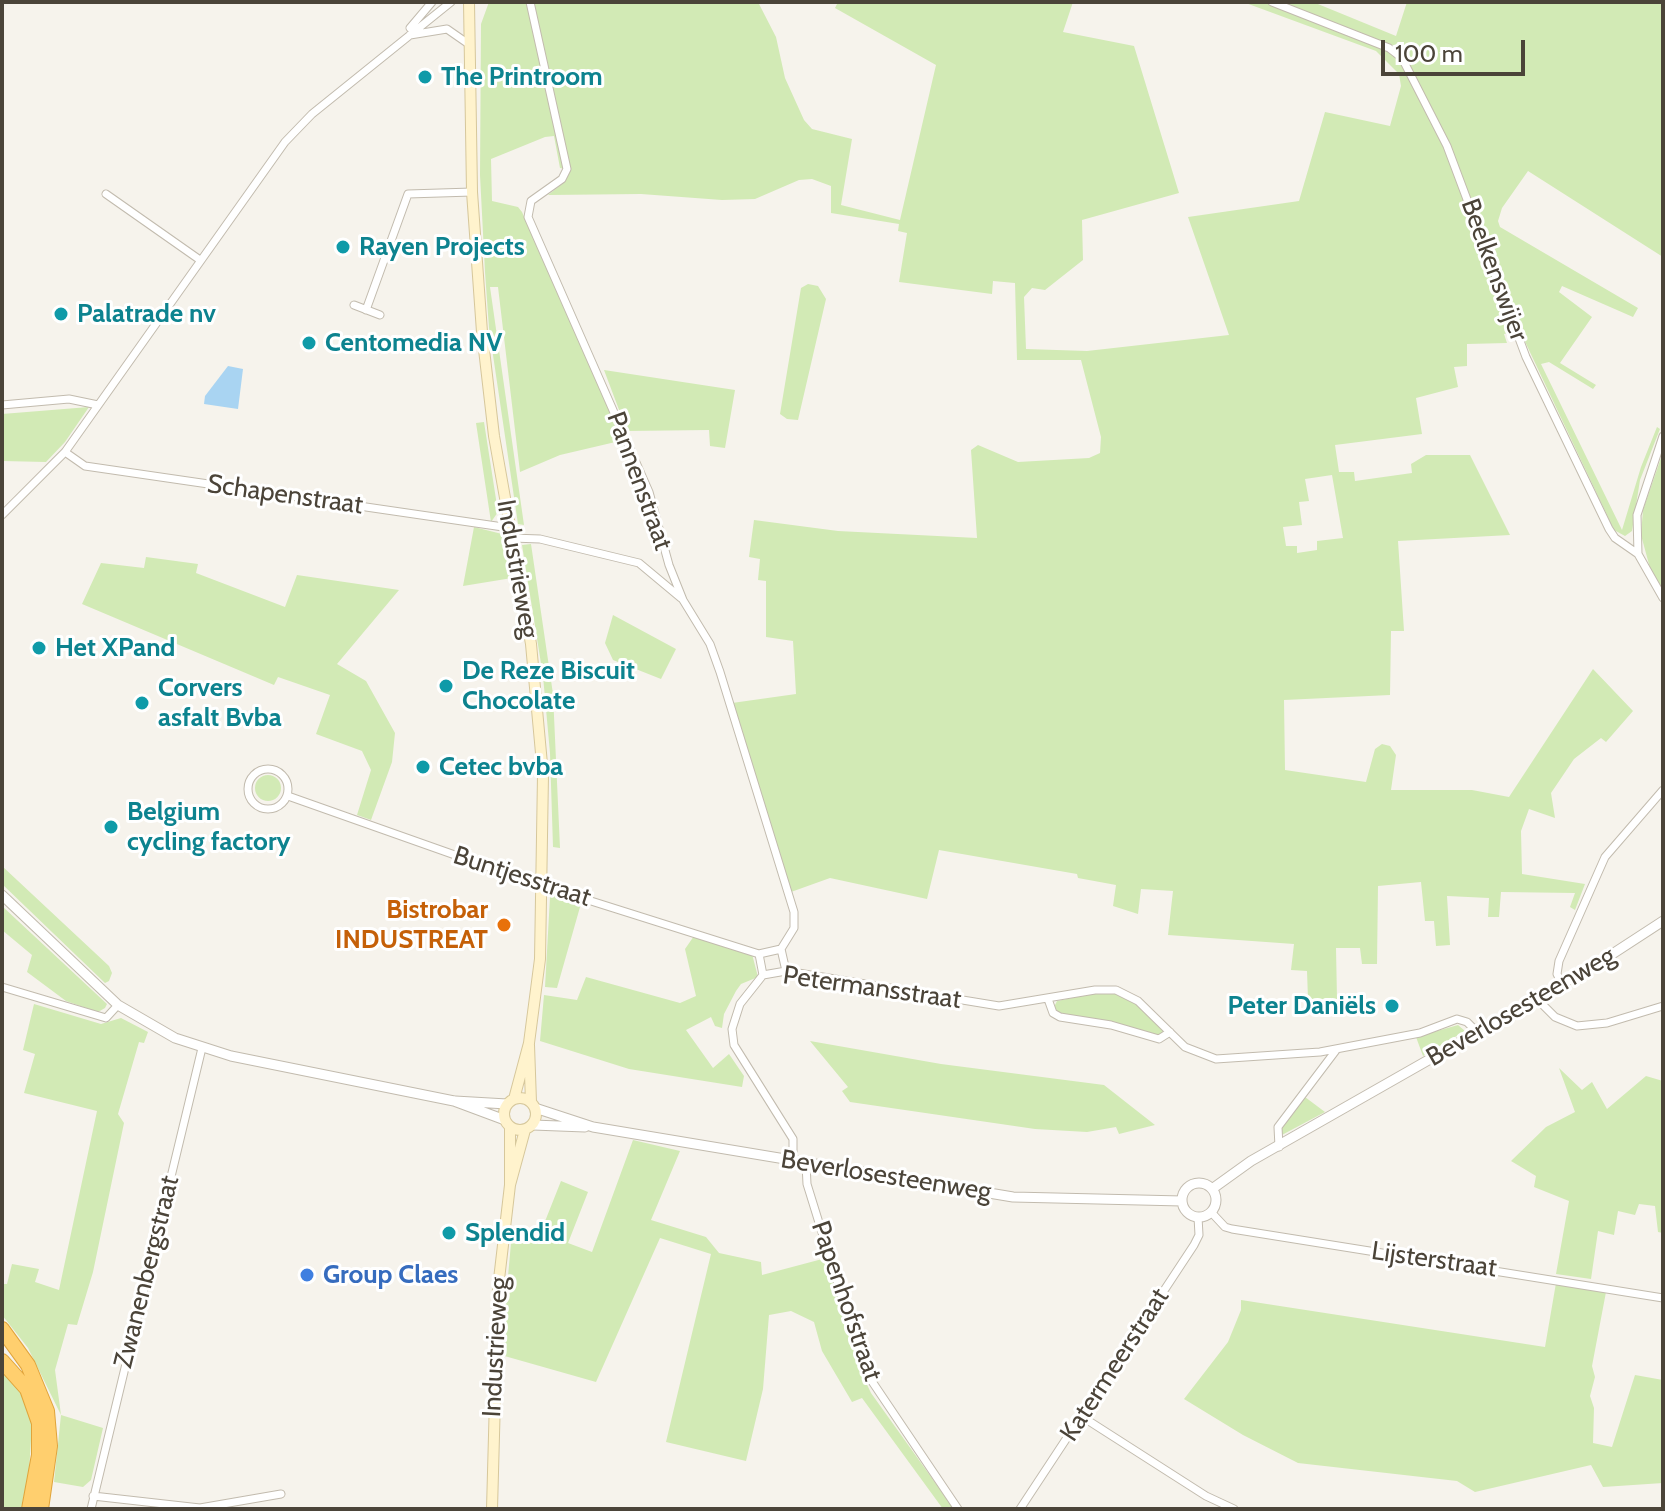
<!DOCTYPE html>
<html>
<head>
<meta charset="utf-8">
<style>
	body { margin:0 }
	#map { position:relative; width:1665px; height:1511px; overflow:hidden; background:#f6f3ec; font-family:Cabin,sans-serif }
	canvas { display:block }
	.frame { position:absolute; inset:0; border:4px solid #4b4439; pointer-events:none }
	.scale { position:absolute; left:1381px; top:40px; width:144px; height:36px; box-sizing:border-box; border:4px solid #4b4439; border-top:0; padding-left:10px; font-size:24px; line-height:28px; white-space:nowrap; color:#4b4439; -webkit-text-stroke:6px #fff; paint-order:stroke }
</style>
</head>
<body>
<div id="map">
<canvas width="1665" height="1511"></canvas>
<div class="frame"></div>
<div class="scale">100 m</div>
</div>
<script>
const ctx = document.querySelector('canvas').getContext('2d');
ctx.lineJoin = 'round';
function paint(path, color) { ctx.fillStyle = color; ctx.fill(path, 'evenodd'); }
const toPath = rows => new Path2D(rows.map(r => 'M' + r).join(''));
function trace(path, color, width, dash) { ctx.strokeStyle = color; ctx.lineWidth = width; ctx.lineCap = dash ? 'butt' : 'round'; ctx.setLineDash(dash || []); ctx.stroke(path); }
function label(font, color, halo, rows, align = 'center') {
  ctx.font = font + ' Cabin,sans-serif'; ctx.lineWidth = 6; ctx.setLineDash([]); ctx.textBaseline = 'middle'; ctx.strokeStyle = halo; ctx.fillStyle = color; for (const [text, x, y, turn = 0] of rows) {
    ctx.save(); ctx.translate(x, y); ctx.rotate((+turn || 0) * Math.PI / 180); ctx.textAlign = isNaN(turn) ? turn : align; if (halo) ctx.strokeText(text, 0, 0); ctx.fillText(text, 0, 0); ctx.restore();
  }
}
const green = toPath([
	[489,2,758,2,776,37,785,78,804,120,812,129,852,139,841,205,900,220,936,65,835,8,838,2,1073,2,1063,32,1134,46,1179,193,1082,220,1083,260,1045,290,1032,288,1024,297,1026,349,1087,351,1229,335,1188,217,1299,201,1325,112,1390,126,1401,86,1399,74,1376,51,1243,2,1313,2,1396,36,1407,2,1663,2,1663,257,1528,171,1502,208,1498,221,1500,227,1638,308,1633,317,1562,286,1559,292,1592,317,1560,363,1596,385,1593,389,1549,362,1541,364,1622,530,1641,467,1657,427,1660,429,1640,480,1632,531,1625,536,1614,530,1520,331,1504,334,1507,343,1467,344,1467,366,1454,367,1458,387,1416,398,1422,434,1335,445,1339,472,1354,472,1355,481,1412,473,1411,464,1426,455,1470,455,1510,535,1398,541,1404,631,1391,631,1390,695,1284,700,1285,770,1366,782,1375,749,1382,744,1390,746,1396,755,1391,790,1472,790,1509,797,1593,669,1633,711,1606,742,1601,738,1574,759,1551,793,1555,818,1529,809,1521,831,1522,874,1585,884,1575,910,1570,907,1575,893,1501,892,1499,917,1488,917,1489,898,1447,896,1450,945,1436,946,1434,921,1425,921,1421,882,1378,886,1377,964,1362,964,1360,948,1336,948,1337,999,1308,999,1307,971,1291,970,1294,944,1168,935,1173,891,1141,889,1138,914,1113,906,1116,885,1078,878,1077,874,939,850,927,899,830,878,791,892,732,703,796,694,793,641,766,637,766,581,758,580,760,559,749,557,754,520,838,531,977,538,971,450,978,445,1018,462,1089,458,1100,453,1101,437,1081,360,1017,360,1015,283,993,281,992,294,899,282,907,233,898,231,899,224,831,213,831,186,812,179,799,180,755,199,722,200,641,194,548,195,562,184,570,170,560,168,554,136,545,137,491,159,492,201,518,207,522,212,624,440,560,455,520,472,498,287,490,287,524,525,518,524,489,328,485,272,480,175,481,24],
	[1332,475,1343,538,1317,541,1317,550,1297,553,1297,546,1286,546,1283,527,1302,525,1299,502,1309,501,1305,479],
	[808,284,818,286,826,299,798,420,787,419,780,414,801,288],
	[604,370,735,390,725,448,710,446,709,430,627,431],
	[89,407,65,442,46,462,2,461,2,414],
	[484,422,498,512,491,522,476,423],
	[1663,452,1663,590,1650,568,1641,535,1643,510],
	[474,527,502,534,512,578,463,586],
	[531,544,553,694,560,848,553,847,550,753,543,676,522,545],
	[146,557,198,564,196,573,285,607,297,575,399,590,337,664,366,681,395,733,392,762,371,820,357,815,371,770,362,751,316,734,330,695,278,677,274,685,82,604,101,563,144,568],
	[613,615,676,649,661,679,613,660,605,643],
	'255 788a13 13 0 1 1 26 0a13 13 0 1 1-26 0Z',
	[2,866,109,966,112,973,109,981,105,983,2,884],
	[554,894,582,900,557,988,545,987,550,897],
	[2,906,107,1004,105,1008,98,1012,66,1001,27,972,32,955,2,930],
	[694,936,752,954,758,977,741,984,736,991,724,1014,722,1028,715,1026,711,1017,686,1030,713,1068,729,1054,744,1076,742,1087,629,1069,540,1041,544,995,577,1000,586,977,680,1003,696,996,685,949],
	[1096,993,1118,994,1135,1003,1165,1032,1160,1036,1059,1014,1054,1007,1057,1001],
	[34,1004,101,1024,121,1018,148,1032,144,1043,139,1042,118,1114,124,1123,93,1272,77,1325,68,1324,55,1370,61,1415,103,1428,91,1480,83,1487,54,1482,61,1415,28,1348,2,1315,2,1284,7,1284,12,1264,39,1269,35,1282,59,1290,97,1111,24,1093,35,1054,23,1050],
	[1458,1025,1465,1031,1423,1056,1416,1037],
	[810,1041,941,1064,1104,1085,1155,1125,1119,1134,1116,1127,1087,1132,1035,1129,850,1102,842,1091,848,1087],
	[1559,1068,1582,1090,1592,1082,1607,1109,1646,1076,1663,1081,1663,1233,1658,1232,1655,1206,1639,1204,1635,1215,1618,1211,1614,1235,1598,1231,1591,1279,1556,1274,1569,1201,1534,1187,1536,1176,1511,1161,1546,1127,1575,1112],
	[1305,1097,1325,1112,1280,1136,1279,1132],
	[633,1140,680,1151,651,1220,706,1237,719,1253,761,1262,762,1275,826,1258,859,1368,871,1393,954,1509,943,1509,862,1398,852,1402,822,1351,814,1322,791,1311,769,1315,763,1389,746,1461,666,1442,711,1254,660,1238,596,1382,501,1355,511,1243,523,1235,538,1239,561,1181,588,1192,568,1243,592,1252],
	[1556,1283,1606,1292,1592,1366,1595,1377,1590,1396,1594,1408,1593,1443,1612,1447,1635,1375,1663,1380,1663,1483,1603,1487,1591,1465,1475,1492,1457,1481,1298,1463,1243,1435,1184,1399,1228,1342,1241,1310,1241,1300,1545,1347],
	[2,1370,20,1390,32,1424,29,1472,21,1509,2,1509]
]);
const water = toPath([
	[228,366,243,369,238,409,204,404,205,396]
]);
const minor = toPath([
	[530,2,567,169,562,179,531,201,528,217,649,492,669,565,683,600,710,644,720,672,794,912,794,928,781,949],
	[1272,2,1389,48,1402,58,1447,146,1526,357,1609,529,1615,538,1638,554,1663,598],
	[410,28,432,2],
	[410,35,447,29,470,45],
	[106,194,200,260],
	[354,305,380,315],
	[366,310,408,194,472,192],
	[2,405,69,399,98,405],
	[65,452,85,466,510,528],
	[2,515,65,452,285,142,312,114,451,2],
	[512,538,540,539,639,563,681,598],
	[1638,554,1637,515,1663,436],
	'248 789a20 20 0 1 1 40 0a20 20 0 1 1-40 0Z',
	[288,796,534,883,759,954,781,949],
	[781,949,786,971],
	[759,954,763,975],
	[1562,984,1557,974,1559,961,1605,857,1663,790],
	[2,987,106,1018,118,1005],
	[1048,999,1053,1013,1060,1017,1111,1025,1159,1039,1170,1032],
	[1537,999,1555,1017,1577,1026,1607,1023,1663,1006],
	[1279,1147,1278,1127,1337,1049],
	[793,1161,793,1139,734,1045,732,1029,740,1004,763,975,786,971,999,1006,1095,990,1116,990,1138,1001,1185,1047,1216,1059,1320,1052,1420,1033,1457,1019,1467,1022,1478,1033],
	[806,1164,807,1184,865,1371,958,1509],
	[1211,1212,1225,1227,1232,1229,1663,1298],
	[1081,1416,1206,1496,1234,1509],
	[93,1496,200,1508,281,1494],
	[91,1509,202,1048],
	[1020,1509,1194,1245,1199,1235,1198,1217]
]);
const tertiary = toPath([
	[2,895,118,1005,175,1038,231,1056,454,1101,505,1120],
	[455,1101,507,1104],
	[535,1108,593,1127,1013,1197,1182,1201],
	[533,1125,585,1127],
	'1182 1200a17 17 0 1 1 34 0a17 17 0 1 1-34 0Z',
	[1212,1189,1251,1161,1597,964,1663,921]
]);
const secondary = toPath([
	[469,2,472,192,482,332,494,436,531,644,543,775,540,959,529,1043,514,1099],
	[529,1045,531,1102],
	'504 1114a16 16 0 1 1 32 0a16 16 0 1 1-32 0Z',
	[510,1185,525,1130],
	[492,1509,498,1288,510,1185,510,1127]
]);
const motorway = toPath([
	[2,1329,28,1365,47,1411,50,1446,41,1509],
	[2,1361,27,1389,39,1423,39,1455,29,1509]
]);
const markers = [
	[425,77,8,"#0f9aa8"],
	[343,247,8,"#0f9aa8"],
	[61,314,8,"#0f9aa8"],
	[309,343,8,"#0f9aa8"],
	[39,648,8,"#0f9aa8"],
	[446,686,8,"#0f9aa8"],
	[142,703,8,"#0f9aa8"],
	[423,767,8,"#0f9aa8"],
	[111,827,8,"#0f9aa8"],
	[504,925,8,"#e8710a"],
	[1392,1006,8,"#0f9aa8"],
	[449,1233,8,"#0f9aa8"],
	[307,1275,8,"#3f7fe0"]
];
const cultureNames = [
	["The Printroom",441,77],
	["Rayen Projects",359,247],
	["Palatrade nv",77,314],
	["Centomedia NV",325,343],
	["Het XPand",55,648],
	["De Reze Biscuit",462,671],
	["Chocolate",462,701],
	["Corvers",158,688],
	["asfalt Bvba",158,718],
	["Cetec bvba",439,767],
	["Belgium",127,812],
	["cycling factory",127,842],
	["Peter Daniëls",1376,1006,"right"],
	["Splendid",465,1233]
];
const streetNames = [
	["Beelkenswijer",1494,270,70],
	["Pannenstraat",639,481,70],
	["Schapenstraat",285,495,8],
	["Industrieweg",517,569,80],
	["Buntjesstraat",522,877,18],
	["Petermansstraat",872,988,8],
	["Beverlosesteenweg",1521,1007,-30],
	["Beverlosesteenweg",886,1176,9],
	["Lijsterstraat",1434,1260,8],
	["Zwanenbergstraat",147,1272,-76],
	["Papenhofstraat",846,1301,71],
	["Industrieweg",496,1347,-87],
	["Katermeerstraat",1115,1365,-57]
];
const foodNames = [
	["Bistrobar",488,910],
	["INDUSTREAT",488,940]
];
const shopNames = [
	["Group Claes",323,1275]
];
paint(green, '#d2eab5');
paint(water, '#a9d4f2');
trace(minor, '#c2bbae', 9);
trace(tertiary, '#c2bbae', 11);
trace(secondary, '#d6c79b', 12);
trace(motorway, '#e0a43c', 16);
trace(minor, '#fff', 7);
trace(tertiary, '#fff', 9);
trace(secondary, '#fff3cd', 10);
trace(motorway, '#ffcf6e', 14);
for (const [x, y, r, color] of markers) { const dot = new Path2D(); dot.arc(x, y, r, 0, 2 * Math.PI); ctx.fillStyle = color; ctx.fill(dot); trace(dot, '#fff', 3); }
label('bold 26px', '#0d838f', '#fff', cultureNames, 'left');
label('26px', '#4b4439', '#fff', streetNames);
label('bold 26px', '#c56008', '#fff', foodNames, 'right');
label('bold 26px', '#366cbe', '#fff', shopNames, 'left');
</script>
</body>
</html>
